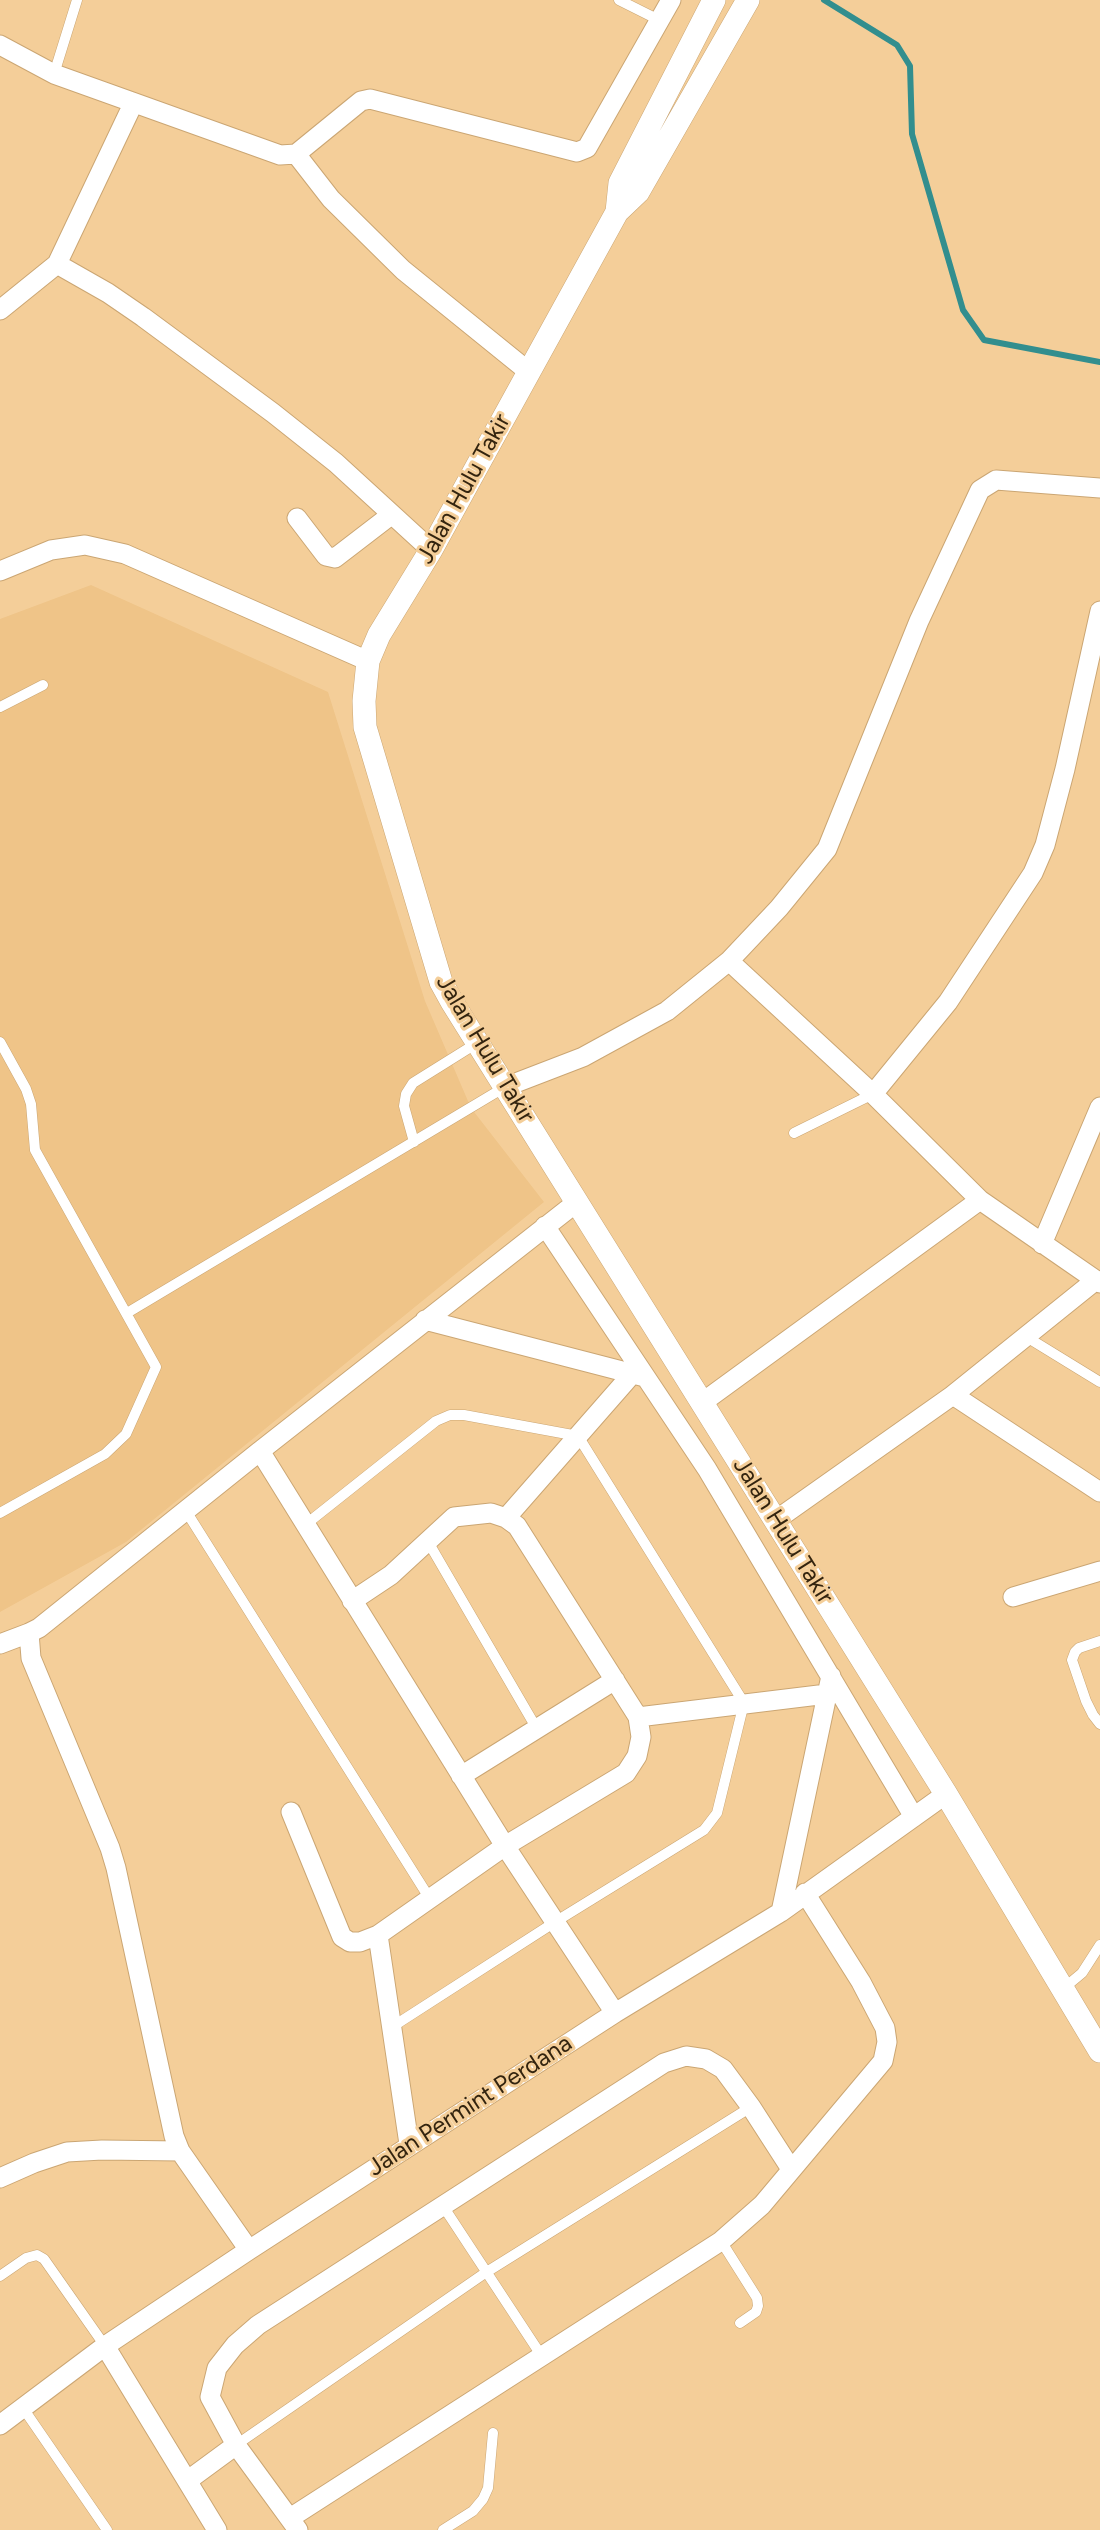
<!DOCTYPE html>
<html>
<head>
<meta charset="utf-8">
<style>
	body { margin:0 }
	canvas { display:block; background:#f4ce99 }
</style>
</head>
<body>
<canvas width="1100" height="2530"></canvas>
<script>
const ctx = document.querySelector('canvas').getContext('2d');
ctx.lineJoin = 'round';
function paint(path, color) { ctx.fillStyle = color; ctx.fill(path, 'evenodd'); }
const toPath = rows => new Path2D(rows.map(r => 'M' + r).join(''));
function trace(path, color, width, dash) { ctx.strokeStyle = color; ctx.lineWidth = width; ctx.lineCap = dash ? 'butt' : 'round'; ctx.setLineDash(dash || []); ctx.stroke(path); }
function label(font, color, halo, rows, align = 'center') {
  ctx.font = font + ' Figtree,sans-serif'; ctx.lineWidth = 6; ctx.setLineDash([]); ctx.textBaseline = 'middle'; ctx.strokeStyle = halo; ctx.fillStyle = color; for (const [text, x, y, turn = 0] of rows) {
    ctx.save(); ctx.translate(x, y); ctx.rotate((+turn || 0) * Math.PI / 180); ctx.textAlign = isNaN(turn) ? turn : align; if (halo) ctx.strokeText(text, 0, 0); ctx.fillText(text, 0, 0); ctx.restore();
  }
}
const built = toPath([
	[91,585,328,692,425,1001,471,1108,544,1202,126,1542,0,1612,0,619]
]);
const stream = toPath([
	[824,0,897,45,910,66,912,134,963,310,984,340,1100,362]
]);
const service = toPath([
	[619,0,659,20],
	[54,74,77,0],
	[0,707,43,685],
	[0,1042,26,1089,31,1104,35,1150,156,1367,126,1434,105,1454,0,1513],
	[794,1133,873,1094],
	[414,1142,404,1106,406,1094,413,1083,477,1043],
	[127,1313,505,1087],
	[1025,1336,1100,1382],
	[186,1511,430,1899],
	[305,1525,436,1421,450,1415,464,1415,578,1436,744,1703,717,1813,704,1830,555,1922,392,2027],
	[427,1540,537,1729],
	[1100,1641,1079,1648,1075,1652,1072,1660,1086,1701,1093,1715,1100,1724],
	[1064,1988,1082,1973,1100,1945],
	[443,2206,541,2355],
	[721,2241,757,2298,758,2306,756,2312,740,2323],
	[0,2276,26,2258,37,2255,44,2259,105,2346],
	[23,2408,107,2530],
	[236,2445,485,2273,751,2107],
	[443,2530,473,2511,483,2499,488,2488,493,2433]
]);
const minor = toPath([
	[0,45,54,74,280,155,296,154,361,101,370,99,577,152,587,148,671,0],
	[296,154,331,199,403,270,529,372],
	[57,264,108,293,143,317,273,413,336,463,431,550],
	[0,310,57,264,133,104],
	[297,518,326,556,335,558,391,515],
	[0,571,51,550,85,545,125,554,368,661],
	[729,961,779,908,827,849,919,621,980,490,996,480,1100,488],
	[505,1087,583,1057,667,1011,729,961,873,1094,980,1200,1100,1283],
	[873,1094,948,1002,1033,873,1045,845,1065,769,1100,611],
	[577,1202,260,1451,505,1846,615,2013],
	[545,1226,707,1469,914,1817],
	[1042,1244,1100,1107],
	[1096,1280,953,1395,1100,1492],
	[425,1320,645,1377],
	[703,1402,980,1200],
	[506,1518,633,1373],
	[776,1520,953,1395],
	[1013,1597,1100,1571],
	[0,1644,29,1633],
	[638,1717,827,1694],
	[461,1776,615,1680],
	[291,1812,342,1937,350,1942,360,1942,378,1935,505,1846,626,1773,637,1756,641,1737,638,1717,517,1526,506,1518,491,1513,454,1517,391,1575,352,1601],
	[781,1912,831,1676],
	[378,1935,409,2144],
	[0,2178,34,2163,67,2152,102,2150,180,2151],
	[249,2250,180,2151,174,2136,116,1868,110,1848,31,1658,29,1633,39,1628,260,1451],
	[105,2346,217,2530],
	[0,2425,105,2346,249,2250,615,2013,781,1912,946,1794],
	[187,2481,236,2445],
	[290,2518,721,2241,762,2205,883,2061,887,2042,885,2028,861,1982,805,1893],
	[298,2530,236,2445,210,2397,217,2368,235,2345,258,2325,664,2063,686,2056,706,2059,723,2069,751,2107,791,2169]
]);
const tertiary = toPath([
	[748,0,638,192,617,212,431,550,379,635,368,661,364,701,365,727,441,982,452,1002,946,1794,1100,2051],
	[617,212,620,183,714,0]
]);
const streetNames = [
	["Jalan Hulu Takir",464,489,-61],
	["Jalan Hulu Takir",485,1049,59],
	["Jalan Hulu Takir",783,1531,58],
	["Jalan Permint Perdana",470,2106,-33]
];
paint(built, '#efc488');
trace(stream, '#328e8e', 6);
trace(service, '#cba673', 11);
trace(minor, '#cba673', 21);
trace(tertiary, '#cba673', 24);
trace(service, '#fff', 10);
trace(minor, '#fff', 19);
trace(tertiary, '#fff', 23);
label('24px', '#33240f', '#f4ce99', streetNames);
</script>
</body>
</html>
